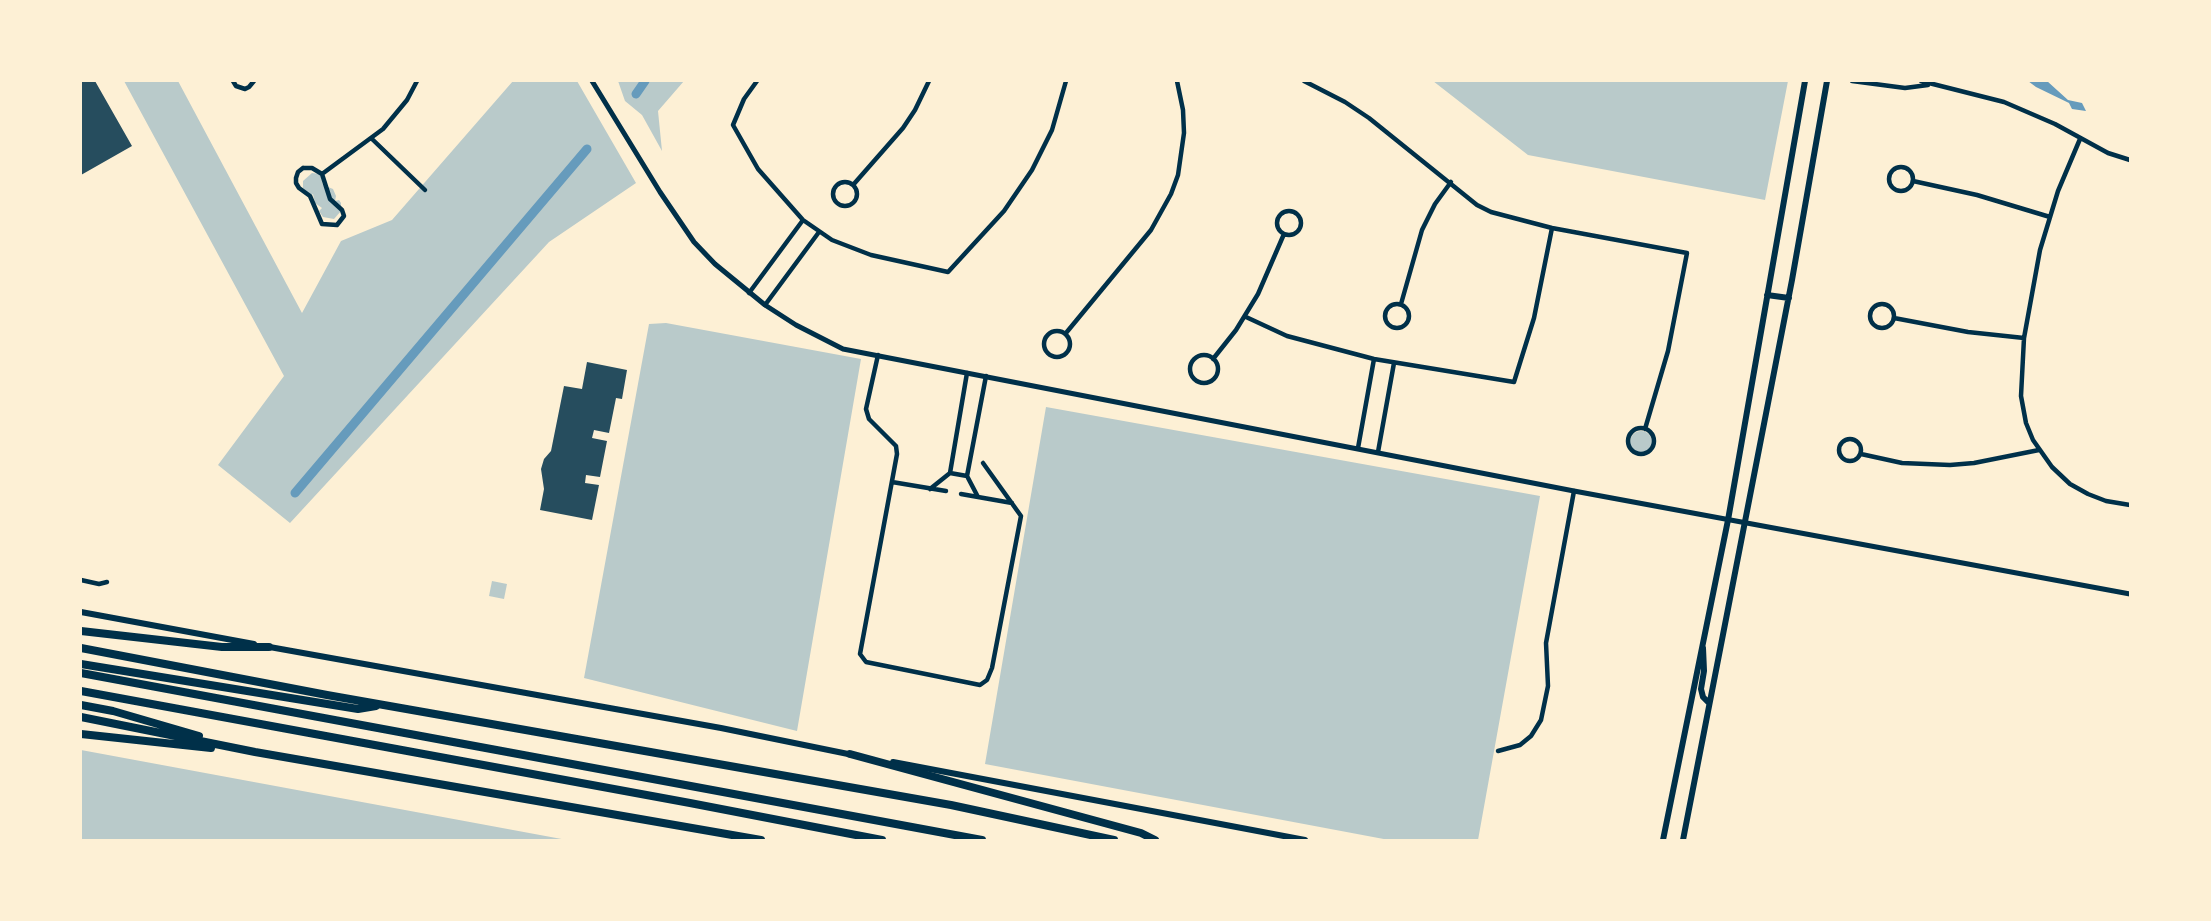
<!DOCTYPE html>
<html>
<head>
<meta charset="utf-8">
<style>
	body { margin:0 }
	#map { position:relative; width:2211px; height:921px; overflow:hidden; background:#fdf0d5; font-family:"Titillium Web",sans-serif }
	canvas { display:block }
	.frame { position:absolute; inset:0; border:82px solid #fdf0d5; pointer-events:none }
</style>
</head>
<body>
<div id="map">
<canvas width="2211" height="921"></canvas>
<div class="frame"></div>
</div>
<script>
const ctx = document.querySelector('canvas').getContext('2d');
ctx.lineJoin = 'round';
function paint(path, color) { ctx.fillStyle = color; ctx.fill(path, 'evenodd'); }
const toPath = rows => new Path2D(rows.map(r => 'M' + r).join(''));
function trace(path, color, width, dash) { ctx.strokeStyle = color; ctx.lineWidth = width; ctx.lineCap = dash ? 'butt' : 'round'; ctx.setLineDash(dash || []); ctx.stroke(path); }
const green = toPath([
	[124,81,178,81,302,313,341,241,392,220,513,81,577,81,636,183,549,242,290,523,218,465,284,376],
	[618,81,684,81,658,111,662,151,642,115,625,101],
	[1433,81,1788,81,1765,200,1528,155],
	[312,173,320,174,323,185,333,189,336,196,335,201,339,200,341,203,341,211,334,219,323,217,319,211,322,208,315,203,313,194,310,196,303,188,303,181],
	[666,323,861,359,797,731,584,678,649,324],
	[1046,407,1540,496,1478,840,1389,840,985,764],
	'1630 442a11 11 0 1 1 22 0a11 11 0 1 1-22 0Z',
	[492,581,507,584,504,599,489,596],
	[81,750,567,840,81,840]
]);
const water = toPath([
	[2028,81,2047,81,2068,100,2082,103,2086,111,2072,109,2069,103,2036,87]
]);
const canal = toPath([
	[636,94,645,81],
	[295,493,587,149]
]);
const building = toPath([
	[81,81,95,81,132,146,81,175],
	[587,362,627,370,622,399,616,398,609,433,594,430,592,438,607,441,600,477,586,475,585,483,599,485,592,520,540,510,544,489,541,469,544,459,551,451,564,386,582,389]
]);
const minor = toPath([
	[233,81,236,86,245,89,249,87,254,81],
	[757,81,744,99,733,125,758,169,803,220,832,240,871,255,948,272,1004,211,1032,170,1052,130,1066,81],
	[1304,81,1345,102,1369,118,1477,205,1491,212,1552,228,1687,253,1668,351,1645,429],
	[1852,81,1905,88,1928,85],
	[1921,81,2004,102,2055,124,2108,153,2130,160],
	[371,138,425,190],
	[2080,139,2058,191,2040,250,2024,338,2021,396,2026,423,2033,440,2052,467,2070,484,2088,494,2106,501,2130,505],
	'1889 179a12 12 0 1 1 24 0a12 12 0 1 1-24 0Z',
	[303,168,312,168,322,174,330,199,342,210,344,216,337,225,322,224,310,196,299,188,296,183,296,178,298,172,303,168],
	[322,174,383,129,407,100,417,81],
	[1913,181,1977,195,2050,217],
	'833 194a12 12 0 1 1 24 0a12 12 0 1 1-24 0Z',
	[853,185,903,128,915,110,929,81],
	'1277 223a12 12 0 1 1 24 0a12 12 0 1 1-24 0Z',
	[749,293,803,220],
	'1870 316a12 12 0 1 1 24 0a12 12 0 1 1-24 0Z',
	'1385 316a12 12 0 1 1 24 0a12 12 0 1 1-24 0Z',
	[1401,304,1422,230,1435,204,1451,182],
	[765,305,819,232],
	[1246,317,1287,336,1374,359,1514,382,1534,318,1552,228],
	[1894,318,1968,332,2024,338],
	'1044 344a13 13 0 1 1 26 0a13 13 0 1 1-26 0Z',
	[1066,333,1151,230,1171,194,1178,175,1184,133,1183,110,1177,81],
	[878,355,866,409,869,419,896,446,897,454,860,654,866,662,980,685,987,680,992,668,1021,516,983,463],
	'1190 369a14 14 0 1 1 28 0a14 14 0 1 1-28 0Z',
	[1213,359,1236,330,1258,294,1284,234],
	'1628 441a13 13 0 1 1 26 0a13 13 0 1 1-26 0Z',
	'1839 450a11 11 0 1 1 22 0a11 11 0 1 1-22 0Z',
	[1358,448,1374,359],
	[1378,452,1394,363],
	[1861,454,1902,463,1950,465,1974,463,2039,450],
	[950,473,967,373],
	[892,482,946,491],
	[930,489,950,473,967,476],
	[961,494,1012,503],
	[978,497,967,476,986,376],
	[81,580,99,584,107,582],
	[1498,751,1520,745,1531,736,1541,720,1548,686,1546,643,1574,491]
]);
const tertiary = toPath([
	[592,81,660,192,694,242,715,264,765,305,796,325,843,349,1574,491,2130,594]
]);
const secondary = toPath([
	[1767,295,1789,298],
	[81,612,254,644],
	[264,646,721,728,853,755],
	[1703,648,1704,671,1701,689,1703,697,1709,703],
	[893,762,1305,840],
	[1663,840,1728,520,1805,81],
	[1683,840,1792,280,1827,81]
]);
const motorway = toPath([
	[81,631,222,647,269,647],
	[81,648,327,695,951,805,1114,840],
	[81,664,358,709,376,706],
	[81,673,982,840],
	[81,691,690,803,882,840],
	[81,705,113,711,199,736],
	[81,717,255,752,761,840],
	[81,734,211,748],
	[850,754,1141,833,1155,840]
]);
paint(green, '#b9caca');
paint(water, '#669bbc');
trace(canal, '#669bbc', 9);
paint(building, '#264d5e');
trace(minor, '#003049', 4.5);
trace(tertiary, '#003049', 5);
trace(secondary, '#003049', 6);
trace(motorway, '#003049', 8);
</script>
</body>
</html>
